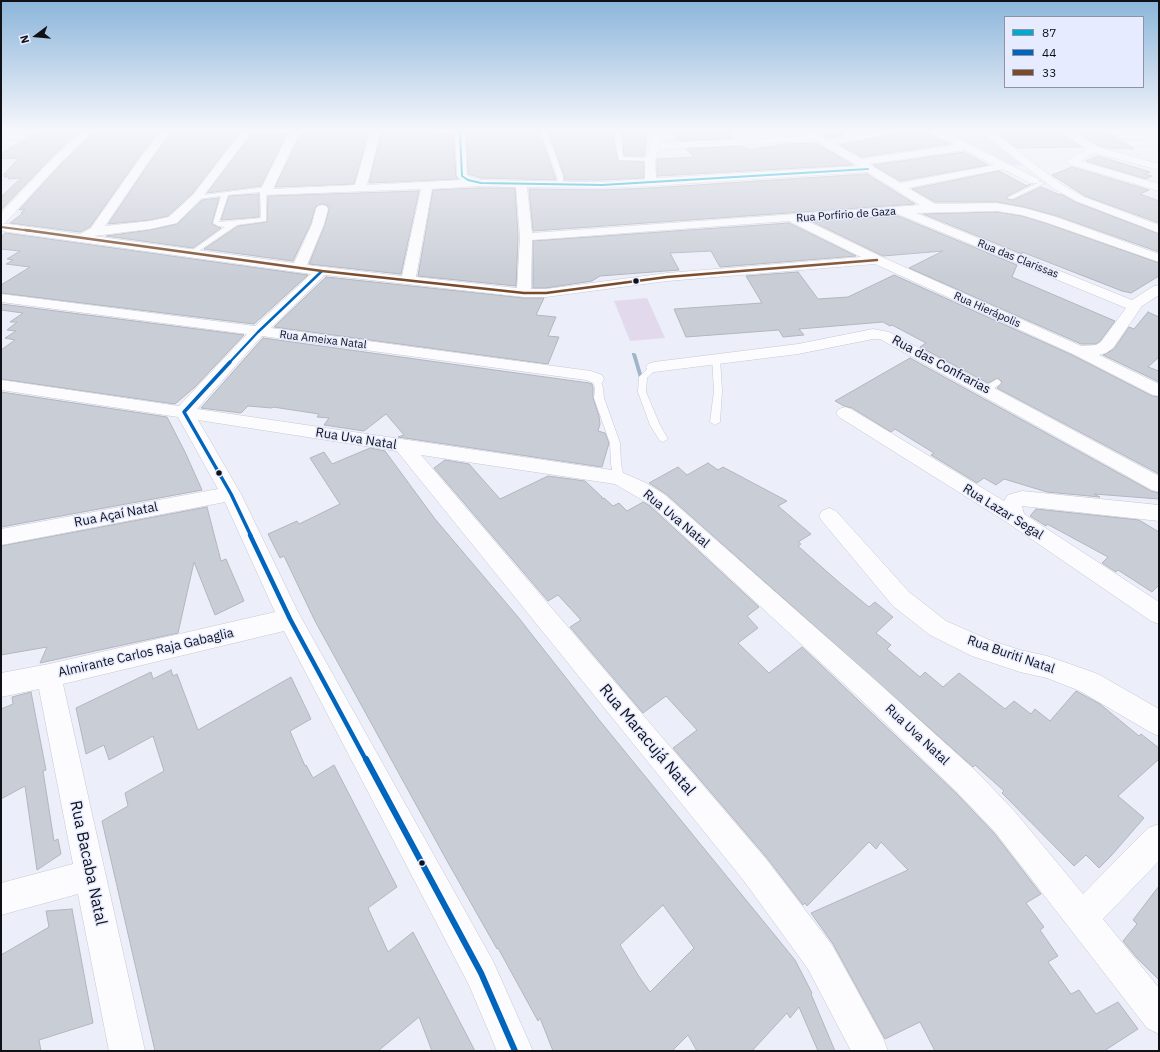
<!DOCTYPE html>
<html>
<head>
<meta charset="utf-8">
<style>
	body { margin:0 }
	#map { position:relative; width:1160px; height:1052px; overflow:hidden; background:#eceef9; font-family:"IBM Plex Sans",sans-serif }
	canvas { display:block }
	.frame { position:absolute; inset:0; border:2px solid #0f1117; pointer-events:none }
	.legend { position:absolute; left:1004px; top:16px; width:140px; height:72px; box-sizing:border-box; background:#e6ebff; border:1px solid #9094a2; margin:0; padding:5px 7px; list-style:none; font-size:12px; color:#0f1117 }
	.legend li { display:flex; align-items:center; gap:8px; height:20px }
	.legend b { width:20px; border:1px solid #9094a2 }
	.north { position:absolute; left:16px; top:16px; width:40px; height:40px; -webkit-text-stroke:3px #e6ebff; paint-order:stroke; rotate:254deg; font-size:11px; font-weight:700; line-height:16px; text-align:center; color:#0f1117 }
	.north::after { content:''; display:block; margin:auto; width:14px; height:18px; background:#0f1117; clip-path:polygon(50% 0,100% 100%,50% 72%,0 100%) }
</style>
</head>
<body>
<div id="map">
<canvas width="1160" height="1052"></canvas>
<div class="frame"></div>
<ul class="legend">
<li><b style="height:5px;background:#00a9ce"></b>87</li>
<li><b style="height:5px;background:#0065bd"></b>44</li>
<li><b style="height:5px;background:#7a4b2a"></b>33</li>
</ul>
<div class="north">N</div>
</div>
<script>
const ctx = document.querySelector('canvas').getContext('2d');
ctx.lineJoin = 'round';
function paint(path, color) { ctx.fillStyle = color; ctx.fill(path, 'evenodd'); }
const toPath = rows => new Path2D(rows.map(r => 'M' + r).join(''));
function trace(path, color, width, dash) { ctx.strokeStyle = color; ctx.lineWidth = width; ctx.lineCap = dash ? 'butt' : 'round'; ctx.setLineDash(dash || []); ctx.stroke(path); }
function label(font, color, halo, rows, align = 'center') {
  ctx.font = font + ' "IBM Plex Sans",sans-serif'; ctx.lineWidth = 3; ctx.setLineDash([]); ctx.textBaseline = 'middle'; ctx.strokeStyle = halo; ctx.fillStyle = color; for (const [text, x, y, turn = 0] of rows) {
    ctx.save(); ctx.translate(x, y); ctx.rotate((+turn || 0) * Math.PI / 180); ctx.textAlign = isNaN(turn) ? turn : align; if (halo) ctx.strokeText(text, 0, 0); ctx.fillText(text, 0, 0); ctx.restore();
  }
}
const green = toPath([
	[939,129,977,129,1022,165,1014,166],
	[647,298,665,338,630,341,614,301]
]);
const stream = toPath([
	[632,353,634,353,636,354,644,381,644,382,640,382,640,381,632,354,632,353]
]);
const building = toPath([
	[40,129,82,129,52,157,1,210,1,197,21,178,8,179,10,177,4,177,7,174,3,175,19,158,1,159,1,154,40,129],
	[97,129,161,129,142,153,90,227,80,232,10,223,23,213,21,213,25,209,19,210,62,163,97,129],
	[174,129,242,129,192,194,168,216,150,220,108,224,152,159,174,129],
	[329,129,369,131,354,184,275,187,301,133,329,129],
	[475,129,540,129,541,137,556,180,481,178,468,174,466,132,475,132,475,129],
	[550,129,614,129,614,142,618,160,644,162,644,178,602,180,564,180,564,175,550,136,550,129],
	[622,129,648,129,644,156,624,156,622,129],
	[669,129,728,129,733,138,679,141,669,129],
	[814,129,836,129,844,135,829,138,814,129],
	[906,129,919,129,950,144,861,157,840,145,900,133,906,129],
	[1004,129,1055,129,1082,147,1017,148,994,131,1007,131,1004,129],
	[1072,129,1103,129,1134,149,1108,148,1099,146,1072,129],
	[382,130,433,130,433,134,453,133,456,176,458,179,369,183,382,130],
	[287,133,261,186,207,193,251,135,287,133],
	[816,143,853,165,657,176,657,159,694,157,686,149,744,146,749,150,786,144,816,143],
	[964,152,988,165,900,181,873,165,964,152],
	[1098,156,1150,172,1145,174,1152,176,1146,179,1086,161,1098,156],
	[1072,167,1149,190,1140,194,1159,201,1159,223,1085,196,1052,175,1072,167],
	[999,171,1027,186,1031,184,1006,197,1007,199,1013,200,1041,187,1060,195,1061,194,1075,202,1159,234,1159,252,1057,216,1024,207,997,202,935,202,912,189,999,171],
	[867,174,915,204,533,231,529,189,602,190,651,188,867,174],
	[479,188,515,188,518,237,516,286,418,276,433,190,479,188],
	[419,191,401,274,309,264,325,225,329,209,327,205,322,204,318,205,315,208,311,223,293,261,204,249,238,226,267,222,268,196,419,191],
	[259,194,259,217,221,220,229,196,259,194],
	[219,198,212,224,221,228,193,248,106,236,150,230,177,224,202,200,219,198],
	[997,212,1022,216,1048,224,1159,263,1159,276,1131,293,1122,291,1022,252,1022,254,923,214,997,212],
	[898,216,1017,265,1012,277,1115,321,1100,341,1096,344,1081,344,909,268,943,251,883,256,811,221,898,216],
	[789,223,856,256,720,267,711,251,670,253,679,270,600,276,592,281,546,288,533,288,533,241,789,223],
	[5,233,308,275,254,324,1,293,1,285,30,267,6,264,13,260,7,259,20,251,1,249,1,237,5,233],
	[798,272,818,299,848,297,894,275,1072,355,1152,396,1159,397,1159,474,997,388,1002,382,998,378,988,383,920,347,926,343,892,325,890,326,883,322,799,329,804,335,783,337,779,330,686,337,674,309,762,303,746,276,798,272],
	[326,277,524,298,544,298,536,315,556,317,548,336,559,337,548,364,274,327,326,277],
	[1,304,244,335,195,387,175,404,1,379,1,350,15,340,5,338,16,331,7,330,17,322,10,322,23,313,1,310,1,304],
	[1148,312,1159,317,1159,357,1148,367,1159,371,1159,382,1103,355,1114,349,1129,327,1134,329,1148,312],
	[263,338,589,383,592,384,593,388,593,398,599,416,600,424,598,431,605,433,609,443,602,467,398,437,404,435,386,414,364,431,324,425,329,418,317,417,319,414,273,407,272,408,248,406,241,413,201,408,263,338],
	[910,358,1151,491,1159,493,1159,499,1094,494,1100,497,1047,492,1004,479,996,485,984,478,977,483,931,455,934,453,895,429,891,432,852,408,844,406,835,401,910,358],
	[1,392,167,417,185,452,202,490,1,527,1,392],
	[370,448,385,451,435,519,518,617,600,721,795,960,812,993,811,994,835,1051,818,1051,799,1007,790,1018,787,1013,752,1051,697,1051,688,1035,672,1051,553,1051,540,1018,538,1021,498,948,497,949,446,859,315,621,284,556,280,558,268,534,297,521,299,524,340,504,310,458,324,452,332,464,370,448],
	[663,905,694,948,650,992,638,975,620,945,663,905],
	[445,460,469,464,500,499,548,476,585,481,602,497,602,499,604,498,613,506,619,503,627,511,643,502,650,506,759,607,747,616,758,628,738,643,769,673,802,647,956,793,994,833,1041,894,1026,903,1044,927,1040,930,1058,956,1048,962,1071,994,1079,990,1096,1014,1118,1002,1138,1029,1104,1051,935,1051,920,1022,885,1039,833,944,811,913,908,870,881,842,876,849,869,842,807,906,805,903,803,905,767,858,673,748,697,730,666,696,643,713,570,627,581,620,558,595,548,601,434,468,445,460],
	[708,463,718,470,723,467,787,501,778,506,811,534,798,542,801,544,798,546,841,584,869,607,875,602,893,617,876,633,891,645,887,649,920,677,925,672,943,687,959,673,1005,709,1014,701,1031,714,1035,709,1050,721,1076,691,1100,704,1139,736,1141,734,1159,748,1159,759,1118,796,1144,818,1111,856,1099,868,1086,855,1074,866,1002,793,1004,791,975,765,973,767,666,494,649,483,678,467,687,475,708,463],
	[207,507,221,561,226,559,244,601,215,615,194,562,178,633,40,663,47,647,1,655,1,546,207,507],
	[1036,509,1139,520,1159,532,1159,585,1152,592,1118,570,1116,572,1102,563,1108,557,1047,524,1046,526,1030,516,1036,509],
	[171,670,173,676,177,674,198,730,291,677,311,719,290,731,305,766,306,765,313,778,334,765,397,887,368,908,388,952,413,932,475,1051,432,1051,419,1017,378,1051,155,1051,102,821,128,806,125,793,164,771,153,736,109,760,104,745,86,754,76,708,151,672,153,679,171,670],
	[31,692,46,770,43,771,54,841,58,839,61,854,37,870,25,786,1,799,1,709,13,704,12,697,31,692],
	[1159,886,1159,980,1136,957,1123,941,1137,924,1133,920,1159,886],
	[72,909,93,1023,39,1040,41,1051,1,1051,1,955,49,927,46,911,72,909]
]);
const lane = toPath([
	[542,129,548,129,548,136,563,176,563,185,558,184,557,176,542,136,542,129],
	[616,129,621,129,621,142,623,157,650,158,652,159,652,161,619,160,615,142,616,129],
	[729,129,735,129,750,141,745,142,729,129],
	[837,129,843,129,856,137,851,138,837,129],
	[1040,182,1045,183,1012,199,1007,198,1040,182],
	[267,187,270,189,266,191,266,221,237,225,194,254,190,254,190,252,225,227,218,226,213,223,221,196,197,199,194,197,195,196,267,187],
	[260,192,261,218,219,222,228,195,260,192],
	[716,355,720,358,722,391,720,422,715,425,710,422,714,391,712,358,716,355],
	[654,364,658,367,647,378,646,392,660,425,668,439,663,442,660,441,650,425,638,392,639,377,651,365,654,364],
	[596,376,600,379,603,388,604,398,620,443,621,464,624,478,623,481,619,482,615,481,614,478,611,464,610,443,594,398,595,388,592,379,596,376],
	[997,379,1001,382,1000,384,989,392,983,392,982,390,983,388,997,379]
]);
const street = toPath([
	[5,129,16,129,4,140,1,141,1,133,5,129],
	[85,129,96,129,61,162,5,223,2,223,80,234,91,228,143,154,163,129,173,129,151,158,105,226,150,221,169,217,193,195,244,129,254,129,201,199,177,223,150,229,94,236,294,263,312,224,316,209,318,206,322,205,326,206,328,209,324,224,307,265,402,276,421,189,264,195,261,189,291,129,301,129,273,189,355,185,371,129,381,129,367,185,461,180,457,176,455,133,453,129,463,129,465,133,467,175,472,178,481,180,602,182,645,179,645,160,650,146,650,129,660,129,660,143,808,136,804,133,802,131,803,129,811,129,828,140,883,129,905,129,900,132,836,144,861,159,956,145,926,129,939,129,1038,179,1040,181,1038,183,1030,183,1003,169,908,188,935,204,997,203,1024,208,1056,217,1159,254,1159,262,1048,223,1022,215,997,211,916,213,1132,300,1154,286,1159,285,1159,295,1142,306,1113,348,1106,353,1099,355,1159,384,1159,396,1153,395,1073,354,875,264,667,281,546,297,524,297,325,275,271,328,591,371,602,375,604,379,602,383,596,384,586,380,262,336,197,409,619,471,646,483,665,495,874,679,977,772,1015,812,1083,894,1148,828,1159,824,1159,861,1103,919,1159,988,1159,1034,1147,1028,995,832,957,792,856,695,651,505,615,484,421,455,766,859,832,945,883,1038,888,1051,851,1051,808,969,744,881,397,451,198,420,241,494,298,612,493,961,533,1051,497,1051,469,985,284,631,63,684,145,1051,109,1051,78,894,1,915,1,883,73,864,39,689,1,697,1,673,49,664,275,612,225,502,1,545,1,529,218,489,178,417,1,390,1,380,179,406,247,334,1,302,1,294,255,326,311,274,1,231,1,213,53,158,85,129],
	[816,141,858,166,656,178,655,160,659,149,816,141],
	[965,150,994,165,900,183,869,164,965,150],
	[867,172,920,205,532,233,527,187,602,188,651,186,867,172],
	[479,186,516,187,520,237,517,288,416,277,432,189,479,186],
	[899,214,900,215,1126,308,1101,342,1096,345,1081,346,882,257,805,220,899,214],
	[789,221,861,257,667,273,546,289,531,289,532,240,789,221],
	[977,129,989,129,1061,184,1084,197,1159,225,1159,233,1076,201,1053,188,977,129],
	[1056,129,1068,129,1098,147,1159,164,1159,170,1095,153,1081,161,1159,184,1159,191,1068,164,1067,162,1068,160,1087,149,1056,129],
	[1138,129,1150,129,1159,135,1159,142,1138,129],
	[873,329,889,332,1159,476,1159,492,1152,490,880,339,873,339,798,354,654,372,648,370,646,367,648,364,654,362,798,344,873,329],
	[845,407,851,409,1004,501,1008,495,1022,491,1159,505,1159,521,1022,506,1024,514,1159,602,1159,624,1151,621,1008,523,839,417,836,413,839,409,845,407],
	[829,508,836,511,909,592,946,621,987,639,1020,650,1047,656,1098,674,1159,709,1159,736,1150,732,1080,691,1047,678,1020,672,972,656,930,635,893,606,822,521,819,516,822,511,829,508]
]);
const bus1 = toPath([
	[458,129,460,133,462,176,468,180,481,183,602,185,868,169]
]);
const bus2Far3 = toPath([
	[229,363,258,332,322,271]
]);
const bus2Far2 = toPath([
	[230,362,184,412,231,494,251,536]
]);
const bus2Far1 = toPath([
	[250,535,290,619,366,760]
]);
const bus2 = toPath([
	[366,759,481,973,515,1051]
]);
const bus3Far1 = toPath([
	[1,227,32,231]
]);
const bus3 = toPath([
	[25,230,322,271,524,293,546,293,667,277,877,260]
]);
const markers = [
	[636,281,3.5,"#0f1117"],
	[219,473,3.5,"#0f1117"],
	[422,863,3.5,"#0f1117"]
];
const farStreetnames = [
	["Rua Porfírio de Gaza",846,215,-4],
	["Rua das Clarissas",1018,259,22],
	["Rua Hierápolis",987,310,24],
	["Rua Ameixa Natal",323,340,7]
];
const streetNames = [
	["Rua das Confrarias",941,365,28],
	["Rua Uva Natal",356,439,9],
	["Rua Lazar Segal",1003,512,32],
	["Rua Açaí Natal",116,515,-11],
	["Rua Uva Natal",676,519,40],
	["Almirante Carlos Raja Gabaglia",146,653,-13],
	["Rua Buriti Natal",1011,655,19],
	["Rua Uva Natal",917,735,43]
];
const nearStreetnames = [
	["Rua Maracujá Natal",647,740,50],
	["Rua Bacaba Natal",88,863,78]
];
paint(green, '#e2d9ec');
paint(stream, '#a0b6c6');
paint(building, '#c9cdd5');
trace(building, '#b3b6be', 1);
trace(lane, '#c6c8d1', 1);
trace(street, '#c6c8d1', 1);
paint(lane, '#fcfcfe');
paint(street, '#fcfcfe');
trace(bus1, '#00a9ce', 2);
trace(bus2Far3, '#0065bd', 2.5);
trace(bus2Far2, '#0065bd', 3.5);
trace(bus2Far1, '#0065bd', 4.5);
trace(bus2, '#0065bd', 6);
trace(bus3Far1, '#7a4b2a', 2);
trace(bus3, '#7a4b2a', 2.5);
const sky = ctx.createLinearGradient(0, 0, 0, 277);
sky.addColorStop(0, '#8bb5da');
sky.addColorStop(0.47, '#f6f7fc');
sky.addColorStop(1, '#f6f7fc00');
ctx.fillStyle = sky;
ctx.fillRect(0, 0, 1160, 277);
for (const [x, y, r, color] of markers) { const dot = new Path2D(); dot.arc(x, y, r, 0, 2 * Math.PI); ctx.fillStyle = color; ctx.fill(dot); trace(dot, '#e6ebff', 1.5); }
label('11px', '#0f1117', '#e6ebff', farStreetnames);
label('13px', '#0f1117', '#e6ebff', streetNames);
label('16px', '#0f1117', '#e6ebff', nearStreetnames);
</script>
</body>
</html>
